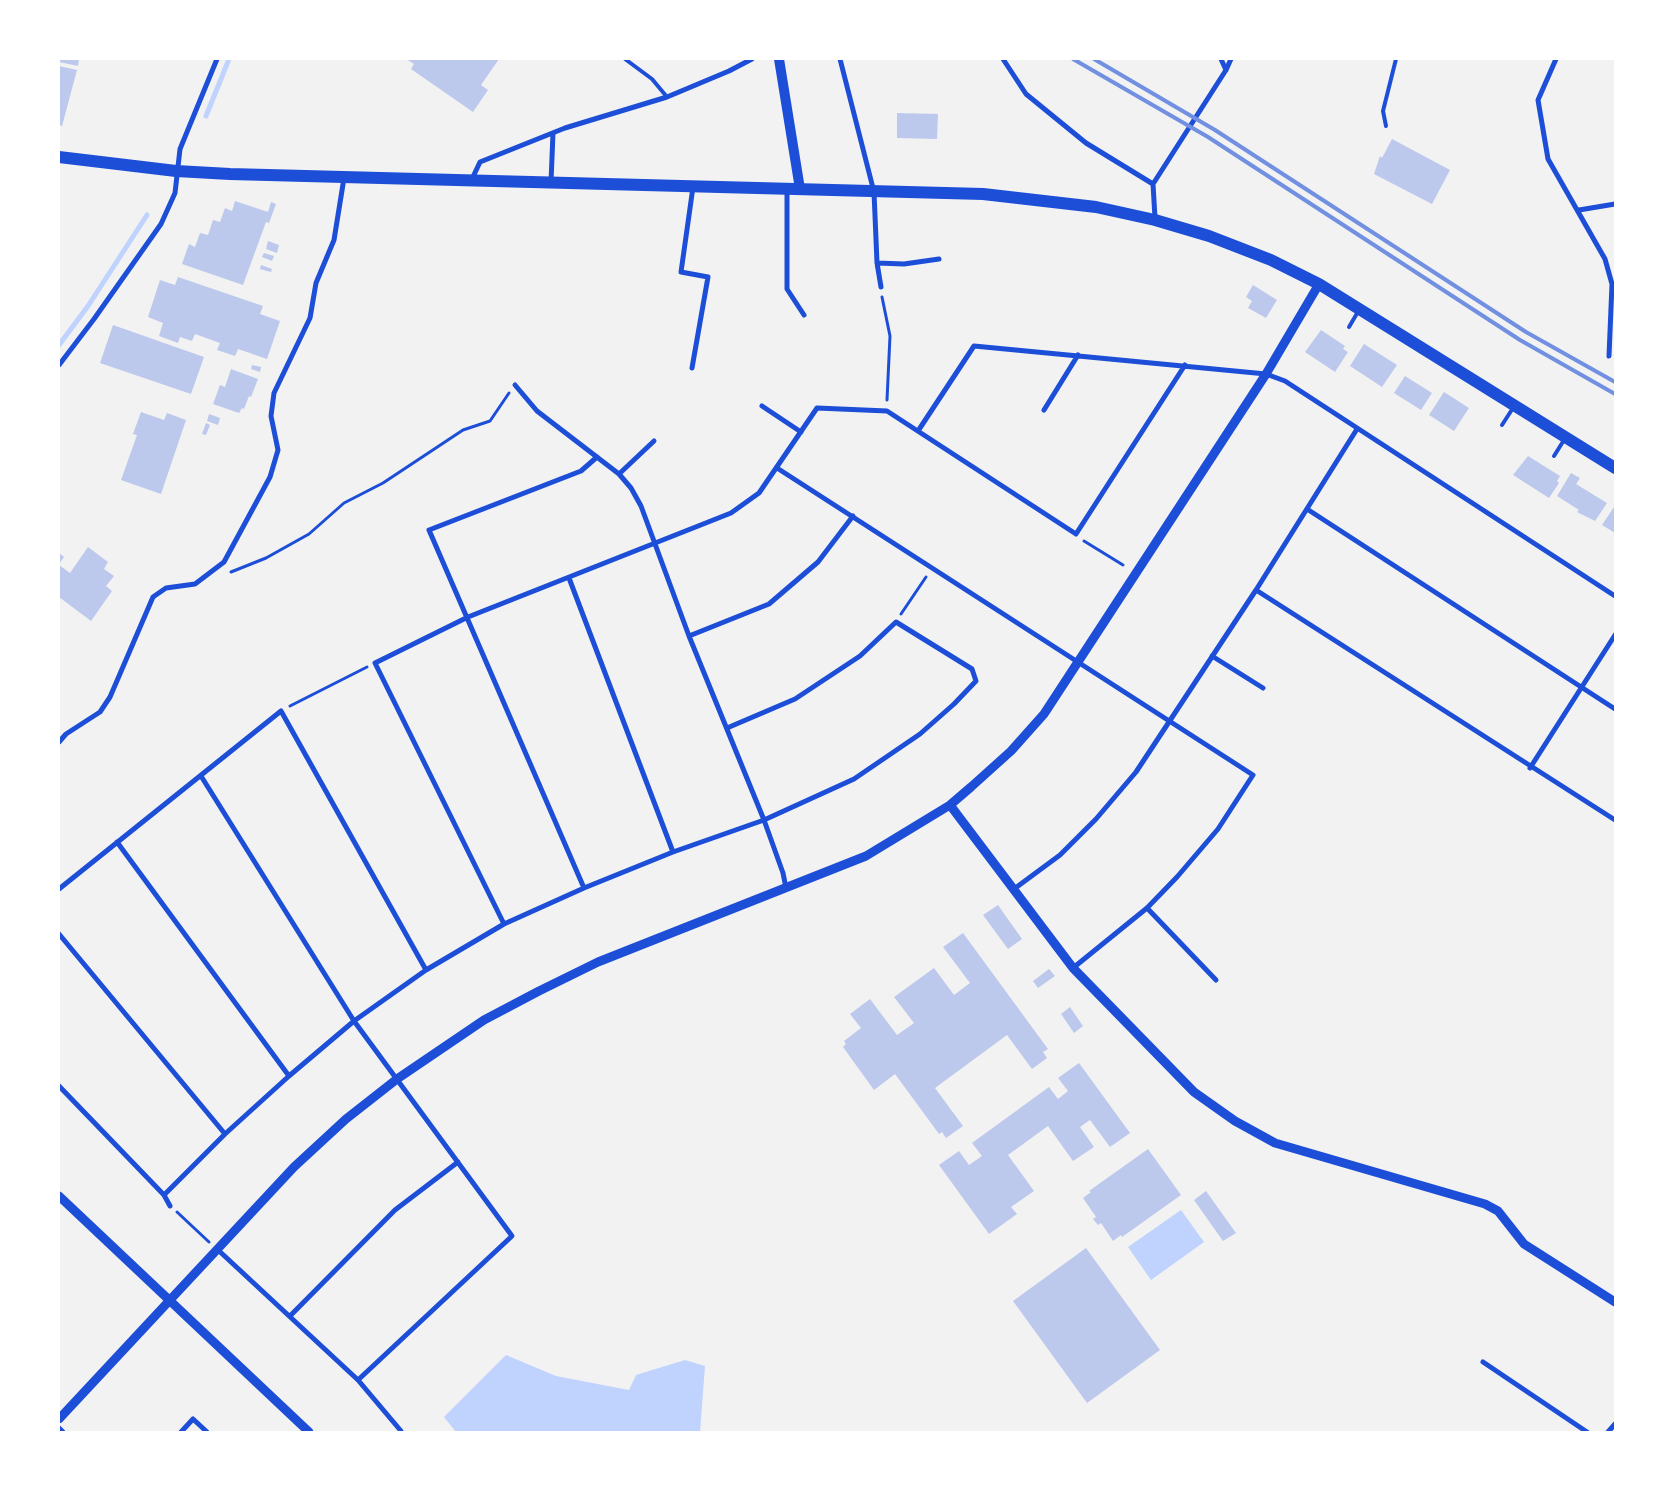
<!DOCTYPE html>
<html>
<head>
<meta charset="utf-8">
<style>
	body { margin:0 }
	#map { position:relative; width:1674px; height:1491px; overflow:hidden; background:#f2f2f2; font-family:"Varela Round",sans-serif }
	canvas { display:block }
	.frame { position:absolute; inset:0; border:60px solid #fff; pointer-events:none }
</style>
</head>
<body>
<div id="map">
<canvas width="1674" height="1491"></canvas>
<div class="frame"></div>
</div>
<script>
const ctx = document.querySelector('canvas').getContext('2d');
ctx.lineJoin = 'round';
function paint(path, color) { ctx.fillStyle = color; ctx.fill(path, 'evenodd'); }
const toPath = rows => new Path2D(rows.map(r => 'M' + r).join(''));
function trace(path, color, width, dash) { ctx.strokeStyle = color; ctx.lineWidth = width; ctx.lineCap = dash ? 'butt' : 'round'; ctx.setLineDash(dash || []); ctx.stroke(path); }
const water = toPath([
	[1181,1210,1204,1242,1151,1280,1128,1247],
	[506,1355,556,1376,629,1390,636,1375,685,1360,705,1366,700,1432,456,1432,444,1417]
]);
const stream = toPath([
	[206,116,229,59],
	[59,345,88,306,147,215]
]);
const building = toPath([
	[59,59,79,59,78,66,59,62],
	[406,59,499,59,481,85,488,90,473,112,411,69,414,64],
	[59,66,77,70,62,126,59,125],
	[897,113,938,114,937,139,897,138],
	[1392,139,1450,170,1432,204,1374,174,1380,156,1382,158],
	[235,201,268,212,271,202,276,204,269,223,266,222,243,285,182,264,189,244,195,247,200,233,208,235,213,220,220,222,225,208,232,211],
	[268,241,279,245,277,253,266,249],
	[264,253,274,256,272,261,262,257],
	[261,265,272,269,271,272,260,269],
	[178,277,263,306,260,314,280,321,267,359,238,349,235,356,217,350,220,343,195,334,192,341,180,337,178,343,159,336,163,323,148,317,160,280,175,285],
	[1253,285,1277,300,1266,318,1248,308,1252,301,1246,297],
	[113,325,204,357,191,394,100,363],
	[1321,330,1345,346,1343,349,1348,352,1335,372,1305,352],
	[1364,344,1397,365,1382,387,1350,366],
	[252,365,261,367,260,372,251,369],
	[231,369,258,379,251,397,249,396,244,409,242,408,239,413,213,404,220,385,225,387],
	[1405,376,1432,393,1421,410,1394,393],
	[1444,392,1469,408,1454,431,1429,415],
	[141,412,164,420,167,413,186,420,161,494,121,480,137,435,133,434],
	[209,414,220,418,218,425,207,421],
	[206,423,210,425,206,435,202,434],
	[1528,456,1560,476,1557,481,1559,483,1549,498,1513,475],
	[1571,473,1580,478,1576,484,1607,503,1595,521,1577,512,1579,510,1557,496],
	[1614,507,1615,508,1615,533,1602,525],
	[88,547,108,562,104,569,114,576,106,586,112,591,91,621,59,597,59,565,70,573],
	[59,553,64,557,59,564],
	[998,905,1022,939,1008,949,983,915],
	[963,933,1048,1049,1043,1052,1047,1058,1032,1069,1007,1035,935,1088,963,1126,946,1138,942,1132,939,1134,895,1074,874,1090,843,1047,846,1044,844,1041,861,1028,850,1014,870,999,897,1035,914,1023,894,997,934,968,954,995,970,983,943,947],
	[1049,969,1055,976,1038,988,1033,981],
	[1070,1007,1083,1026,1074,1033,1061,1014],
	[1079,1063,1130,1133,1110,1147,1090,1120,1080,1127,1094,1147,1073,1161,1048,1126,1008,1155,1034,1191,1011,1207,1017,1214,989,1234,939,1165,959,1151,969,1165,982,1156,972,1143,1049,1087,1058,1099,1068,1091,1058,1078],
	[1148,1149,1181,1195,1122,1237,1121,1235,1113,1241,1101,1223,1098,1225,1093,1219,1096,1217,1083,1198,1091,1192,1089,1191],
	[1206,1191,1236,1233,1223,1241,1194,1200],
	[1086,1248,1160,1350,1087,1403,1013,1301]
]);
const path = toPath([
	[882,297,890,336,887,400],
	[1084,541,1123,565],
	[231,572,266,558,309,534,344,503,383,483,463,430,490,421,509,393],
	[901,614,926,577],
	[290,706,367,667],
	[177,1212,209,1242]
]);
const service = toPath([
	[625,59,652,79,667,97],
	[1386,126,1383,111,1396,59],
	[1349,327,1359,310],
	[1502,425,1513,408],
	[1554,456,1564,440]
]);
const minor = toPath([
	[840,59,874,192,877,263,881,287],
	[1003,59,1026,94,1086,143,1153,184],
	[1221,59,1226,70],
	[1556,59,1538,100,1548,159,1605,259,1612,284,1609,356],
	[472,179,480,162,565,128,667,97,729,71,752,59],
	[551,182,553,133],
	[787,189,787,289,804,315],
	[1579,210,1615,204],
	[1155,218,1153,184,1226,70,1231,59],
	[877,263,904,264,939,259],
	[59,365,94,319,161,224,175,193,180,149,217,59],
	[692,368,708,277,681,272,693,187],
	[515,385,537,411,619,474,631,488,641,506,689,636,764,820,783,873,786,888],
	[762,406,801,432],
	[1044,410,1078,355],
	[918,431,974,346,1266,374,1285,381,1615,596],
	[777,468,1253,775,1218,829,1177,877,1147,908,1073,968],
	[619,474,654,441],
	[1307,509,1615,709],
	[569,578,673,852],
	[1256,590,1615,820],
	[689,636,769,604,818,562,853,516],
	[1212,656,1263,688],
	[59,742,66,734,100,712,110,697,153,597,166,588,195,584,224,562,270,477,278,450,271,416,274,393,310,318,316,283,334,240,344,178],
	[1530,768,1615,635],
	[201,776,354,1021,512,1236,358,1380],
	[117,842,289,1076],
	[584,888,429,530,581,471,597,457],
	[59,889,281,711,426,970],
	[1014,889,1060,855,1096,819,1136,772,1256,590,1357,429],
	[1147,908,1216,980],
	[504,924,375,663,468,617,731,513,759,493,817,408,887,411,1076,534,1185,365],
	[59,934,225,1134],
	[59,1086,164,1195,170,1206],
	[164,1195,225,1134,289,1076,354,1021,426,970,504,924,584,888,673,852,764,820,854,779,920,734,954,704,976,681,972,669,896,622,860,656,795,699,727,728],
	[217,1249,358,1380,401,1431],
	[290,1316,395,1210,458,1162],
	[1483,1362,1587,1432],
	[59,1428,63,1432],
	[181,1432,193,1419,207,1432],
	[1608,1432,1615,1424]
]);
const tertiary = toPath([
	[950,805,1073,968,1194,1092,1235,1121,1275,1143,1485,1204,1498,1211,1524,1244,1615,1302],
	[59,1196,309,1432],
	[59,1419,294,1167,346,1119,397,1079,484,1020,539,991,598,962,866,856,950,805,971,787,1011,751,1044,714,1266,374,1319,284]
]);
const secondary = toPath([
	[779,59,800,189]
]);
const primary = toPath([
	[59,157,176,171,230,174,983,194,1096,207,1155,220,1209,236,1271,260,1319,284,1615,468]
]);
const rail = toPath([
	[1073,59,1208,137,1520,340,1615,394],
	[1094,59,1215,130,1526,332,1615,382]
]);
paint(water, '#bfd3fe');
trace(stream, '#bfd3fe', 5);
paint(building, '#bdc9ec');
trace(path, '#1d4ed8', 3);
trace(service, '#1d4ed8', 4);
trace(minor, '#1d4ed8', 5);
trace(tertiary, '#1d4ed8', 9);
trace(secondary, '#1d4ed8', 10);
trace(primary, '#1d4ed8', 12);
trace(rail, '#7290e2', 4);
</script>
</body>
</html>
